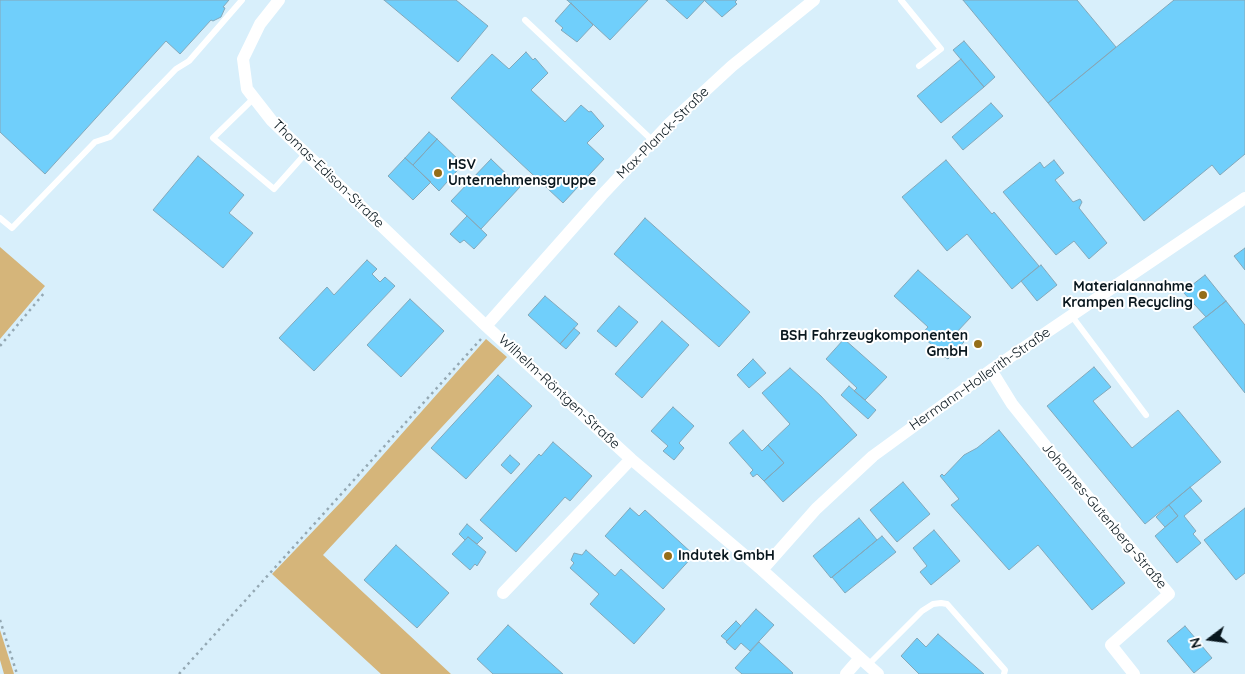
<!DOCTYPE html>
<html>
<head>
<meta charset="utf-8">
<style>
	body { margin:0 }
	#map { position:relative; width:1245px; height:674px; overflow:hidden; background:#d8effb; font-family:Quicksand,sans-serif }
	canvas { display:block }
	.north { position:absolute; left:1185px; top:614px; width:50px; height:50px; -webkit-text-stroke:4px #fff; paint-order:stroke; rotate:255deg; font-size:14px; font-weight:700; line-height:20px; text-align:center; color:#09171e }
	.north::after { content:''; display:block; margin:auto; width:18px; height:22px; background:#09171e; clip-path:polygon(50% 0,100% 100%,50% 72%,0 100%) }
</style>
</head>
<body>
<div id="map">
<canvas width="1245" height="674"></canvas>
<div class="north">N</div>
</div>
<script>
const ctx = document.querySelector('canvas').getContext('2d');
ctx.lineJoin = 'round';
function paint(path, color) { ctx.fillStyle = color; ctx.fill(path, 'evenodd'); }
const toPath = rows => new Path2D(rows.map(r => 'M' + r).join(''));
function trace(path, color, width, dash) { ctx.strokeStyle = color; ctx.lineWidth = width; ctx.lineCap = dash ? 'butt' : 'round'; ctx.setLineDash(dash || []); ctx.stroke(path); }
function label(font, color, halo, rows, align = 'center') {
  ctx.font = font + ' Quicksand,sans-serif'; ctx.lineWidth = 4; ctx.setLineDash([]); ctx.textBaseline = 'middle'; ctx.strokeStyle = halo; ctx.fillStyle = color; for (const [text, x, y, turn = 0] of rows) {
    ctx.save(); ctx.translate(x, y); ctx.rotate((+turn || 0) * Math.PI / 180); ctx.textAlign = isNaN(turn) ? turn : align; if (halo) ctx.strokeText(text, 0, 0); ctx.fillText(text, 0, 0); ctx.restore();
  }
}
const green = toPath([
	[0,247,45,286,0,339],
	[486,339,507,357,323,555,451,674,381,674,272,574,342,501],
	[0,630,14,674,4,674,0,660]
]);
const building = toPath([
	[0,0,229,0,223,7,225,8,221,17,213,21,211,20,180,54,166,41,45,174,0,132,0,0],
	[384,0,456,0,488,26,458,62,384,0],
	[567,0,648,0,610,40,567,0],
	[666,0,705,0,687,19,666,0],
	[704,0,737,0,735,2,737,4,722,17,704,0],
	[963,0,1077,0,1116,47,1048,103,963,0],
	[1174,0,1245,0,1245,154,1220,175,1212,165,1144,221,1048,103,1174,0],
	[571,3,593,25,577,42,561,30,563,28,555,21,571,3],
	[964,41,995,77,984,87,953,50,964,41],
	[526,52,533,60,535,58,548,73,531,90,565,122,581,105,589,112,591,111,604,126,587,143,604,159,563,203,451,98,492,54,509,69,526,52],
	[961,59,984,87,941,123,917,96,961,59],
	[991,103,1003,116,963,150,952,137,991,103],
	[429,132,437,139,413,165,405,158,429,132],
	[437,139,463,164,439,191,413,165,437,139],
	[198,156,244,195,229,213,253,233,223,268,153,210,198,156],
	[405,158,431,182,413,200,388,176,405,158],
	[491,159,520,187,481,229,451,201,491,159],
	[946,160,992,214,994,212,1039,266,1012,289,967,234,947,251,902,197,946,160],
	[1054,160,1064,173,1055,180,1073,202,1080,199,1082,202,1079,208,1107,243,1089,259,1074,241,1056,255,1003,192,1040,162,1044,168,1054,160],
	[467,216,487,235,474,249,464,240,460,243,450,234,467,216],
	[645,218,750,312,719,347,614,254,645,218],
	[1245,248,1245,270,1234,256,1245,248],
	[367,260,377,269,372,274,380,282,385,277,395,286,314,371,279,338,327,287,334,295,367,260],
	[1041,265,1057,285,1037,301,1021,281,1041,265],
	[918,270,971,317,955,334,964,342,948,359,932,349,934,347,921,335,928,327,894,296,918,270],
	[1205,275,1226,301,1206,317,1183,292,1205,275],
	[545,296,578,324,560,344,528,315,545,296],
	[410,299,444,331,401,377,367,345,410,299],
	[1226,301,1245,325,1245,393,1193,327,1226,301],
	[619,306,638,322,616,347,597,331,619,306],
	[662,321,689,345,642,398,615,374,662,321],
	[574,328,580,333,566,349,560,344,574,328],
	[844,339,887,377,865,400,854,391,857,388,826,359,844,339],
	[753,359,766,373,749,388,737,375,753,359],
	[1094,367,1111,387,1093,401,1132,448,1178,410,1221,462,1145,524,1047,406,1094,367],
	[790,368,821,396,857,435,783,502,764,481,784,463,768,445,790,424,762,393,790,368],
	[498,375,532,406,466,479,431,448,498,375],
	[849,386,876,410,868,419,841,395,849,386],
	[673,407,694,426,679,443,684,448,674,460,663,451,668,446,651,431,673,407],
	[743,430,762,451,768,445,784,463,764,481,757,474,753,477,750,473,753,470,729,443,743,430],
	[999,430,1125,583,1092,610,1038,545,1009,570,951,505,959,499,940,476,942,474,944,476,964,455,977,448,999,430],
	[553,442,592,476,570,501,565,497,516,552,480,520,539,454,541,456,553,442],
	[510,455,520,464,511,474,501,465,510,455],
	[903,482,930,514,897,542,870,510,903,482],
	[1190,487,1202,501,1184,516,1196,531,1193,534,1201,543,1177,563,1155,536,1178,516,1169,505,1190,487],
	[1169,505,1178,516,1165,527,1156,517,1169,505],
	[630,508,639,516,645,510,694,555,663,589,605,536,630,508],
	[1245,508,1245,573,1236,580,1204,540,1245,508],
	[859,518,877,540,831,578,813,556,859,518],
	[467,524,483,538,477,544,468,537,465,540,459,534,467,524],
	[934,530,960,561,931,585,920,572,927,566,913,548,934,530],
	[882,536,896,552,845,593,832,577,882,536],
	[468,537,486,552,477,566,475,564,470,570,452,554,468,537],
	[396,545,449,593,417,628,364,580,396,545],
	[586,550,615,576,621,569,665,609,634,644,590,604,599,594,570,568,574,563,571,560,574,553,582,555,586,550],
	[756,609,774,625,750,651,741,643,735,650,726,642,756,609],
	[736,621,741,626,727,641,721,636,736,621],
	[508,625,563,674,493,674,477,659,508,625],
	[1185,626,1212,658,1194,673,1167,641,1185,626],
	[938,634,984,674,919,674,901,656,917,638,926,647,938,634],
	[759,642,793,673,792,674,742,674,735,668,759,642]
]);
const path = toPath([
	[0,346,45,292],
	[0,620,17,674],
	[179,674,481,339]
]);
const lane = toPath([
	[901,0,941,49,919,66],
	[525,20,653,141],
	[254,98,213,138,274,189,306,153],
	[0,218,12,228,95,142,110,137,176,69,189,61,242,0],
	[1071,315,1146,415],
	[868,665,922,611,933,604,941,603,947,604,1005,670,1004,674]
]);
const street = toPath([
	[279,0,260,24,243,59,247,89,272,121,486,326,631,459,762,570,878,674],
	[486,326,602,195,668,125,732,66,814,0],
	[991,370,1012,404,1044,444,1169,594,1111,645,1134,674],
	[762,570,816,509,873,456,991,370,1245,198],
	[503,593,631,459],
	[846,674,860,658]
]);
const markers = [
	[438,173,5,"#956e18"],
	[1203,295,5,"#956e18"],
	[978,344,5,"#956e18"],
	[668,556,5,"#956e18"]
];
const streetNames = [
	["Max-Planck-Straße",663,133,-45],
	["Thomas-Edison-Straße",328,174,44],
	["Hermann-Hollerith-Straße",980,379,-35],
	["Wilhelm-Röntgen-Straße",559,392,43],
	["Johannes-Gutenberg-Straße",1104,516,50]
];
const poiNames = [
	["HSV",448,165],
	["Unternehmensgruppe",448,181],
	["Materialannahme",1193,287,"right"],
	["Krampen Recycling",1193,303,"right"],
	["BSH Fahrzeugkomponenten",968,336,"right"],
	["GmbH",968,352,"right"],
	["Indutek GmbH",678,556]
];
paint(green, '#d5b57a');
paint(building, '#70cffb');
trace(building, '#83a8ba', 1);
trace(path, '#94a8b3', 2.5, [2.5, 4]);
trace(lane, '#fff', 6);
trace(street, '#fff', 12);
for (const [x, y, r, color] of markers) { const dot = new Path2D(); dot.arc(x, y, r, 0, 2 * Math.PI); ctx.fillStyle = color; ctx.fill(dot); trace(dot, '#fff', 2); }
label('14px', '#09171e', '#fff', streetNames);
label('bold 14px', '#09171e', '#fff', poiNames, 'left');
</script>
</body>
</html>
